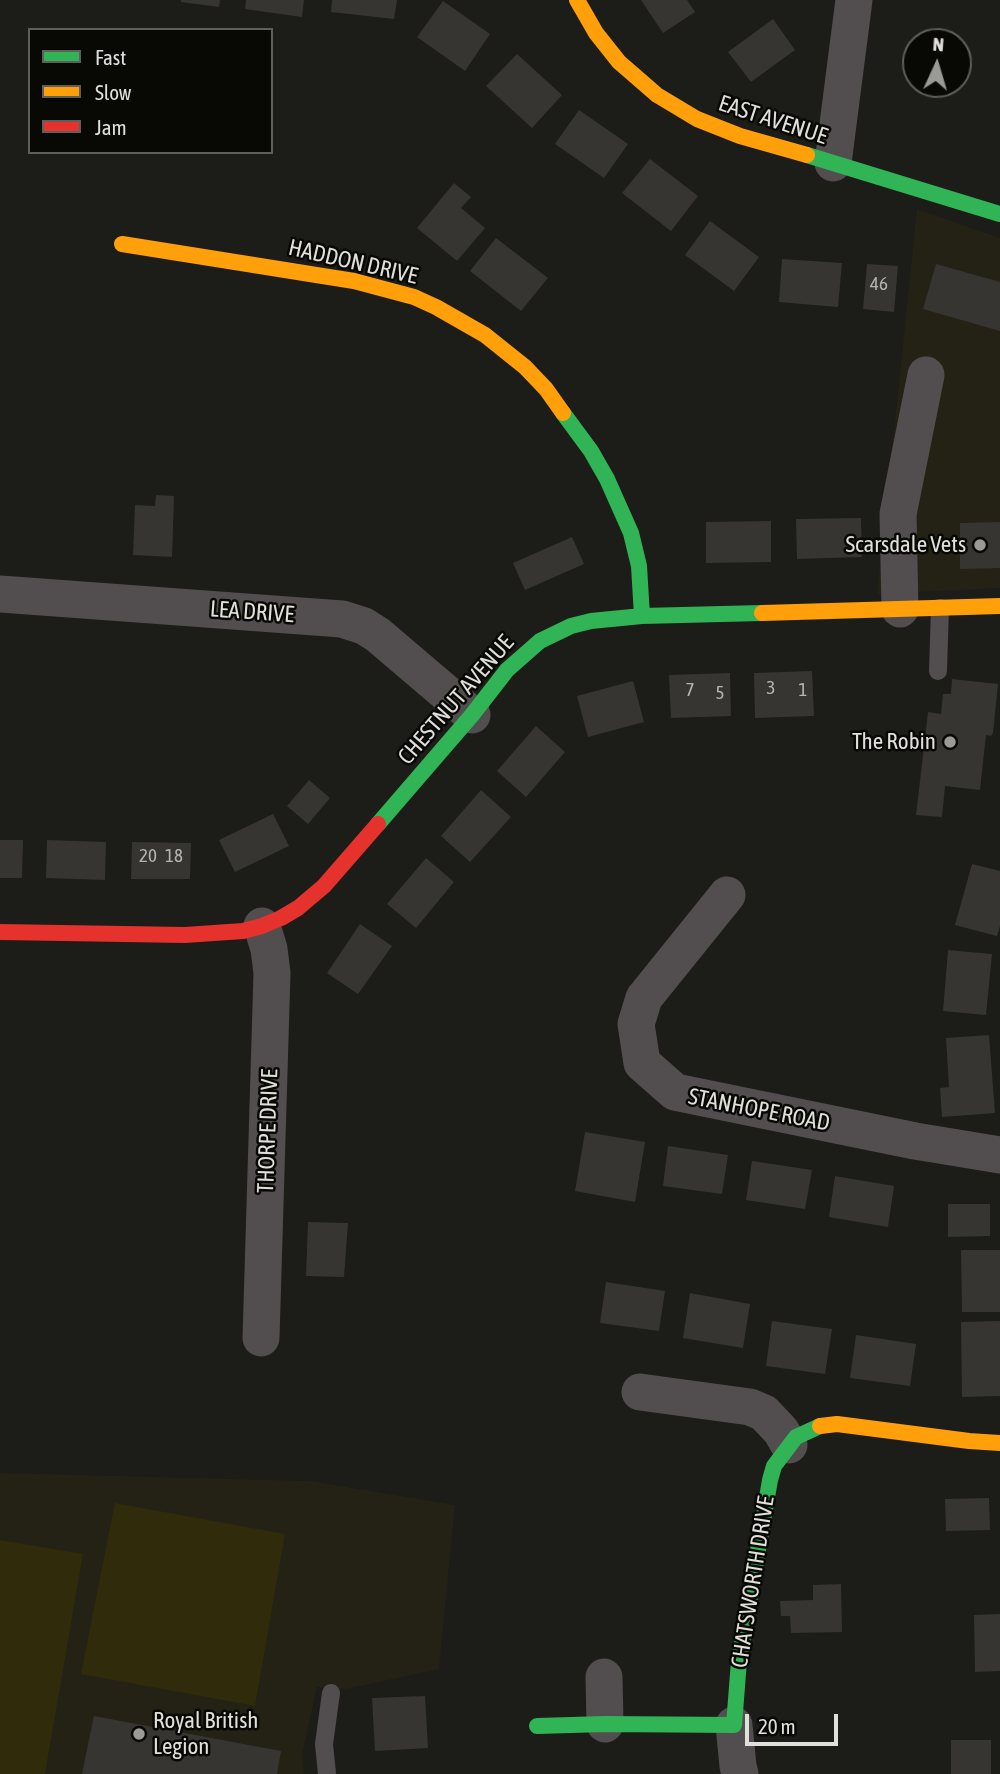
<!DOCTYPE html>
<html>
<head>
<meta charset="utf-8">
<style>
	body { margin:0 }
	#map { position:relative; width:1000px; height:1774px; overflow:hidden; background:#1c1c18; font-family:"Asap Condensed",sans-serif }
	canvas { display:block }
	.legend { position:absolute; left:28px; top:28px; width:245px; height:126px; box-sizing:border-box; background:#080805; border:2px solid #5e5e5a; margin:0; padding:9px 12px; list-style:none; font-size:21px; color:#e0dfda }
	.legend li { display:flex; align-items:center; gap:14px; height:35px }
	.legend b { width:35px; border:2px solid #5e5e5a }
	.north { position:absolute; left:902px; top:28px; width:70px; height:70px; box-sizing:border-box; background:#080805; border:2px solid #5e5e5a; border-radius:50%; rotate:4deg; font-size:19px; font-weight:700; line-height:28px; text-align:center; color:#e0dfda }
	.north::after { content:''; display:block; margin:auto; width:24px; height:32px; background:#9b9b96; clip-path:polygon(50% 0,100% 100%,50% 72%,0 100%) }
	.scale { position:absolute; left:745px; top:1714px; width:93px; height:32px; box-sizing:border-box; border:4px solid #e0dfda; border-top:0; padding-left:9px; font-size:21px; line-height:24px; white-space:nowrap; color:#e0dfda; -webkit-text-stroke:5px #080805; paint-order:stroke }
</style>
</head>
<body>
<div id="map">
<canvas width="1000" height="1774"></canvas>
<ul class="legend">
<li><b style="height:9px;background:#30b455"></b>Fast</li>
<li><b style="height:9px;background:#ff9f0a"></b>Slow</li>
<li><b style="height:9px;background:#e5322d"></b>Jam</li>
</ul>
<div class="north">N</div>
<div class="scale">20 m</div>
</div>
<script>
const ctx = document.querySelector('canvas').getContext('2d');
ctx.lineJoin = 'round';
function paint(path, color) { ctx.fillStyle = color; ctx.fill(path, 'evenodd'); }
const toPath = rows => new Path2D(rows.map(r => 'M' + r).join(''));
function trace(path, color, width, dash) { ctx.strokeStyle = color; ctx.lineWidth = width; ctx.lineCap = dash ? 'butt' : 'round'; ctx.setLineDash(dash || []); ctx.stroke(path); }
function label(font, color, halo, rows, align = 'center') {
  ctx.font = font + ' "Asap Condensed",sans-serif'; ctx.lineWidth = 5; ctx.setLineDash([]); ctx.textBaseline = 'middle'; ctx.strokeStyle = halo; ctx.fillStyle = color; for (const [text, x, y, turn = 0] of rows) {
    ctx.save(); ctx.translate(x, y); ctx.rotate((+turn || 0) * Math.PI / 180); ctx.textAlign = isNaN(turn) ? turn : align; if (halo) ctx.strokeText(text, 0, 0); ctx.fillText(text, 0, 0); ctx.restore();
  }
}
const built = toPath([
	[917,209,1000,238,1000,588,877,594],
	[0,1473,310,1481,455,1505,439,1669,347,1689,317,1687,302,1756,304,1774,0,1774]
]);
const green = toPath([
	[115,1503,285,1534,255,1706,81,1674],
	[0,1540,83,1554,45,1774,0,1774]
]);
const building = toPath([
	[181,0,220,0,219,7,181,2],
	[246,0,304,0,302,17,245,9],
	[332,0,397,0,394,19,331,12],
	[641,0,687,0,695,12,663,33],
	[443,1,490,34,465,71,417,37],
	[773,19,795,50,751,82,728,52],
	[517,54,562,95,532,128,486,86],
	[579,110,628,144,604,178,555,144],
	[650,159,698,196,671,231,622,193],
	[454,183,471,197,461,208,485,228,457,261,417,228],
	[710,221,759,257,734,291,685,255],
	[496,238,548,278,521,311,470,271],
	[782,259,842,263,838,307,779,302],
	[867,264,898,266,894,312,863,309],
	[936,264,1000,282,1000,331,923,309],
	[156,495,174,496,172,557,133,555,135,505,155,506],
	[861,518,862,557,797,559,796,519],
	[771,521,771,562,706,563,706,522],
	[1000,522,1000,568,960,569,960,523],
	[572,537,584,564,525,590,513,563],
	[812,671,814,716,755,718,754,673],
	[730,673,731,716,671,718,669,675],
	[952,679,998,684,993,733,991,736,986,735,980,790,945,786,942,817,916,815,928,712,941,714,943,694,951,694],
	[633,681,644,722,588,737,577,696],
	[536,726,565,752,526,797,497,771],
	[309,780,330,798,308,824,287,806],
	[481,790,511,817,470,862,441,836],
	[273,814,289,846,235,872,219,840],
	[0,840,23,840,22,878,0,878],
	[47,840,106,842,105,880,46,878],
	[132,842,191,843,190,879,131,879],
	[426,858,454,882,416,928,387,904],
	[972,864,1000,871,1000,926,997,936,955,925],
	[360,924,392,946,358,994,327,973],
	[948,950,992,954,986,1015,943,1011],
	[989,1035,995,1113,942,1117,940,1088,949,1087,946,1038],
	[585,1132,645,1142,635,1202,575,1191],
	[668,1146,728,1155,722,1194,663,1186],
	[752,1161,812,1170,805,1209,746,1200],
	[835,1176,894,1186,888,1227,829,1217],
	[948,1204,990,1204,990,1236,948,1237],
	[308,1222,348,1223,344,1277,306,1276],
	[961,1250,1000,1250,1000,1312,962,1312],
	[606,1282,665,1291,659,1331,600,1323],
	[690,1293,750,1304,743,1348,683,1338],
	[772,1321,832,1329,825,1374,766,1366],
	[1000,1321,1000,1396,962,1397,961,1322],
	[856,1335,916,1344,910,1386,850,1378],
	[989,1498,990,1530,946,1531,945,1499],
	[841,1584,842,1632,791,1633,790,1616,781,1616,780,1601,813,1600,813,1585],
	[1000,1614,1000,1671,975,1672,974,1615],
	[425,1696,428,1748,375,1751,372,1698],
	[94,1716,281,1751,277,1774,82,1774],
	[951,1740,991,1740,991,1774,951,1774]
]);
const lane = toPath([
	[938,671,940,608],
	[327,1774,324,1744,331,1693]
]);
const street = toPath([
	[833,163,854,0],
	[0,594,342,619,364,626,378,635,472,715],
	[900,609,898,514,926,375],
	[727,895,644,998,636,1024,642,1063,675,1092,915,1141,1000,1155],
	[261,1338,272,973,269,949,262,926],
	[640,1392,750,1407,764,1413,781,1431,789,1445],
	[604,1677,605,1724],
	[734,1725,738,1766,740,1774]
]);
const fast = toPath([
	[807,155,1000,214],
	[563,413,591,451,607,479,631,533,639,566,642,616],
	[378,824,472,715,507,670,540,641,571,626,591,621,642,616,762,613],
	[537,1726,605,1724,734,1725,739,1661,770,1480,774,1466,796,1437,820,1426]
]);
const slow = toPath([
	[577,0,596,33,619,62,657,95,697,119,740,136,807,155],
	[122,244,354,281,414,297,436,307,485,335,525,367,546,389,563,413],
	[762,613,1000,606],
	[820,1426,837,1424,969,1441,1000,1443]
]);
const jam = toPath([
	[0,932,185,935,243,931,262,926,281,918,298,908,324,886,378,824]
]);
const markers = [
	[980,545,7,"#9b9b96"],
	[950,742,7,"#9b9b96"],
	[139,1734,7,"#9b9b96"]
];
const numberNames = [
	["46",879,284],
	["3",771,688],
	["7",690,690],
	["1",803,690],
	["5",720,693],
	["20",148,856],
	["18",174,856]
];
const streetNames = [
	["EAST AVENUE",773,120,18],
	["HADDON DRIVE",353,262,13],
	["LEA DRIVE",252,612,4],
	["CHESTNUT AVENUE",456,700,-49],
	["STANHOPE ROAD",759,1110,11],
	["THORPE DRIVE",268,1131,-88],
	["CHATSWORTH DRIVE",753,1582,-81]
];
const poiNames = [
	["Scarsdale Vets",966,545],
	["The Robin",936,742],
	["Royal British",153,1721,"left"],
	["Legion",153,1747,"left"]
];
paint(built, '#232215');
paint(green, '#2f2b0b');
paint(building, '#363532');
trace(lane, '#524e50', 18);
trace(street, '#524e50', 37);
trace(fast, '#30b455', 16);
trace(slow, '#ff9f0a', 16);
trace(jam, '#e5322d', 16);
for (const [x, y, r, color] of markers) { const dot = new Path2D(); dot.arc(x, y, r, 0, 2 * Math.PI); ctx.fillStyle = color; ctx.fill(dot); trace(dot, '#080805', 2.5); }
label('19px', '#b6b4b0', null, numberNames);
label('23px', '#e0dfda', '#080805', streetNames);
label('23px', '#e0dfda', '#080805', poiNames, 'right');
</script>
</body>
</html>
